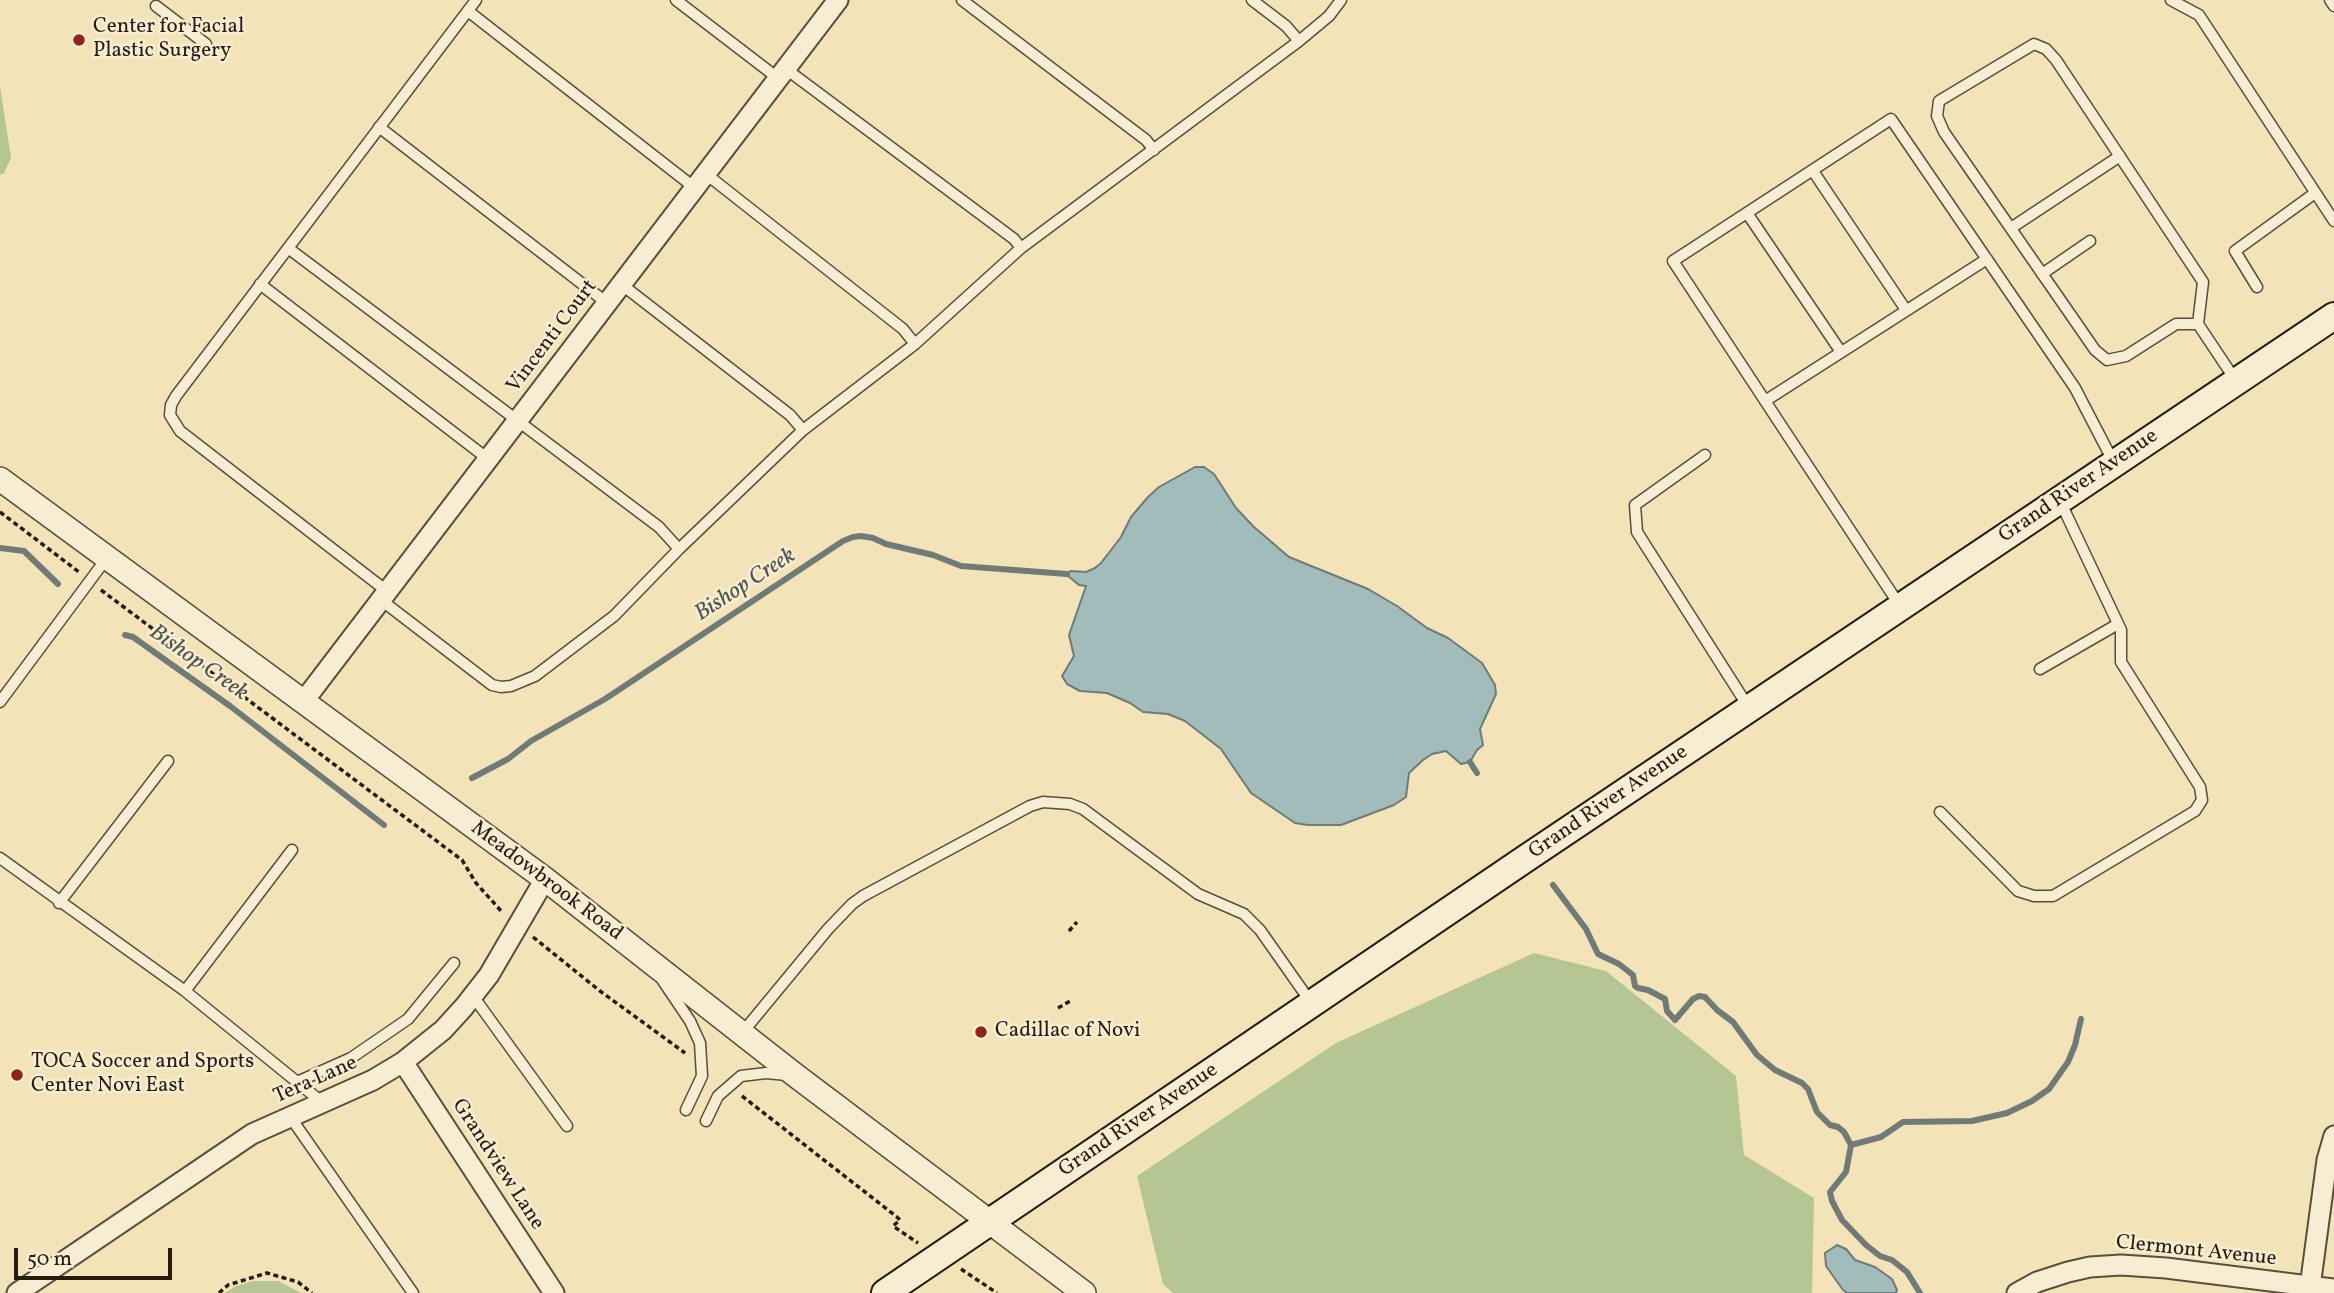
<!DOCTYPE html>
<html>
<head>
<meta charset="utf-8">
<style>
	body { margin:0 }
	#map { position:relative; width:2334px; height:1293px; overflow:hidden; background:#f3e3b9; font-family:Vollkorn,serif }
	canvas { display:block }
	.scale { position:absolute; left:14px; top:1248px; width:158px; height:32px; box-sizing:border-box; border:4px solid #261c10; border-top:0; padding-left:9px; font-size:21px; line-height:24px; white-space:nowrap; color:#261c10; -webkit-text-stroke:5px #f7edd2; paint-order:stroke }
</style>
</head>
<body>
<div id="map">
<canvas width="2334" height="1293"></canvas>
<div class="scale">50 m</div>
</div>
<script>
const ctx = document.querySelector('canvas').getContext('2d');
ctx.lineJoin = 'round';
function paint(path, color) { ctx.fillStyle = color; ctx.fill(path, 'evenodd'); }
const toPath = rows => new Path2D(rows.map(r => 'M' + r).join(''));
function trace(path, color, width, dash) { ctx.strokeStyle = color; ctx.lineWidth = width; ctx.lineCap = dash ? 'butt' : 'round'; ctx.setLineDash(dash || []); ctx.stroke(path); }
function label(font, color, halo, rows, align = 'center') {
  ctx.font = font + ' Vollkorn,serif'; ctx.lineWidth = 5; ctx.setLineDash([]); ctx.textBaseline = 'middle'; ctx.strokeStyle = halo; ctx.fillStyle = color; for (const [text, x, y, turn = 0] of rows) {
    ctx.save(); ctx.translate(x, y); ctx.rotate((+turn || 0) * Math.PI / 180); ctx.textAlign = isNaN(turn) ? turn : align; if (halo) ctx.strokeText(text, 0, 0); ctx.fillText(text, 0, 0); ctx.restore();
  }
}
const green = toPath([
	[0,86,11,158,4,173,0,175],
	[1534,953,1606,971,1736,1076,1744,1155,1814,1198,1812,1293,1173,1293,1163,1284,1137,1176,1336,1043],
	[253,1281,278,1281,301,1293,225,1293,236,1286]
]);
const water = toPath([
	[1195,467,1204,467,1214,474,1236,508,1254,527,1289,557,1368,589,1397,606,1427,628,1448,638,1482,663,1495,685,1496,694,1480,729,1483,745,1477,750,1470,762,1461,764,1446,751,1432,754,1423,760,1409,773,1406,797,1394,805,1341,825,1308,825,1295,823,1251,793,1221,749,1185,721,1168,714,1143,712,1130,703,1107,693,1080,691,1067,684,1062,676,1074,656,1069,635,1086,586,1079,585,1067,575,1067,573,1071,571,1086,572,1095,568,1101,563,1121,537,1131,517,1148,497,1159,487,1195,467],
	[1837,1245,1846,1249,1855,1260,1875,1267,1892,1279,1897,1290,1896,1293,1847,1293,1843,1290,1826,1266,1825,1253,1837,1245]
]);
const stream = toPath([
	[0,548,24,551,58,584],
	[125,635,133,637,230,706,384,825],
	[1470,762,1477,773],
	[472,778,508,759,531,741,605,699,843,541,853,537,861,536,873,538,886,544,933,555,961,566,1067,574],
	[1553,885,1586,929,1598,954,1619,964,1633,975,1635,986,1638,988,1648,990,1665,999,1667,1011,1675,1020,1693,999,1699,996,1705,997,1717,1010,1733,1022,1757,1055,1775,1070,1802,1083,1808,1089,1817,1112,1830,1125,1838,1127,1844,1132,1851,1145,1846,1172,1830,1192,1832,1201,1842,1220,1866,1245,1880,1256,1892,1260,1907,1272,1920,1293],
	[1851,1145,1881,1137,1903,1122,1972,1121,2007,1113,2032,1101,2049,1089,2068,1062,2075,1045,2081,1019]
]);
const path = toPath([
	[0,512,79,572],
	[101,590,462,860,476,883,502,912],
	[1069,931,1077,922],
	[533,937,600,991,685,1053],
	[1058,1008,1072,1000],
	[742,1096,897,1217,900,1220,893,1226,918,1243],
	[961,1269,997,1293],
	[219,1293,228,1285,267,1273,298,1282,312,1293]
]);
const service = toPath([
	[676,0,779,79],
	[962,0,1146,140,1154,150],
	[1252,0,1286,26,1299,41],
	[2171,0,2199,15,2334,221],
	[2330,0,2334,6],
	[156,6,206,44],
	[468,11,695,188],
	[786,69,1014,239,1021,248],
	[379,127,607,303],
	[1813,171,1906,310],
	[706,174,903,329,915,344],
	[1747,213,1841,352],
	[2011,228,2120,156],
	[288,248,659,527,679,549],
	[2042,274,2090,241],
	[260,284,488,459],
	[621,284,790,415,803,430],
	[2257,287,2235,251,2315,193],
	[2198,324,2176,324,2126,356,2107,360,2095,350,1944,132,1937,116,1939,101,2034,44,2046,49,2056,60,2203,282,2198,324,2236,381],
	[1765,401,1987,259],
	[1705,455,1635,505,1637,532,1749,708],
	[388,592,180,431,170,415,171,405,176,396,476,0],
	[381,600,492,685,501,687,511,686,535,676,614,616,679,549,803,430,915,344,1021,248,1299,41,1329,16,1341,0],
	[1900,606,1673,261,1891,119,2075,388,2114,463],
	[2040,669,2118,624],
	[0,702,106,559],
	[1940,812,2018,891,2034,896,2053,896,2195,811,2202,800,2200,787,2121,662,2121,630,2060,501],
	[0,858,185,991,323,1103],
	[59,903,168,761],
	[663,981,690,1021,700,1043,702,1076,686,1110],
	[185,991,292,850],
	[473,996,567,1126],
	[742,1033,828,929,852,904,863,896,1030,806,1043,802,1070,804,1083,809,1198,894,1244,914,1260,930,1312,1004],
	[297,1082,351,1058,408,1019,454,963],
	[291,1118,413,1293],
	[706,1121,718,1096,741,1076,766,1073,787,1075]
]);
const minor = toPath([
	[303,702,838,0],
	[403,1062,554,1293],
	[2310,1287,2327,1160,2334,1136],
	[17,1293,252,1134,373,1080,403,1062,443,1030,464,1007,489,975,545,879],
	[2017,1293,2037,1282,2068,1272,2090,1267,2121,1265,2166,1268,2334,1289]
]);
const tertiary = toPath([
	[0,479,545,879,795,1075,1084,1293]
]);
const secondary = toPath([
	[885,1293,1528,857,2334,316]
]);
const markers = [
	[79,40,7,"#8f2418"],
	[981,1032,7,"#8f2418"],
	[17,1075,7,"#8f2418"]
];
const poiNames = [
	["Center for Facial",93,28],
	["Plastic Surgery",93,52],
	["Cadillac of Novi",995,1032],
	["TOCA Soccer and Sports",31,1063],
	["Center Novi East",31,1087]
];
const streetNames = [
	["Vincenti Court",553,337,-53],
	["Grand River Avenue",2079,487,-34],
	["Grand River Avenue",1609,803,-34],
	["Meadowbrook Road",546,882,37],
	["Tera Lane",316,1081,-24],
	["Grand River Avenue",1139,1121,-34],
	["Grandview Lane",497,1165,57],
	["Clermont Avenue",2196,1252,6]
];
const waterNames = [
	["Bishop Creek",746,586,-33],
	["Bishop Creek",198,664,35]
];
paint(green, '#b5c594');
paint(water, '#a2bbbb');
trace(water, '#707b77', 2);
trace(stream, '#707b77', 6);
trace(service, '#594e3a', 13);
trace(minor, '#594e3a', 23);
trace(tertiary, '#594e3a', 26);
trace(secondary, '#261c10', 30);
trace(path, '#261c10', 3.5, [5, 3.5]);
trace(service, '#f7edd2', 10);
trace(minor, '#f7edd2', 19);
trace(tertiary, '#f7edd2', 23);
trace(secondary, '#f7edd2', 26);
for (const [x, y, r, color] of markers) { const dot = new Path2D(); dot.arc(x, y, r, 0, 2 * Math.PI); ctx.fillStyle = color; ctx.fill(dot); trace(dot, '#f7edd2', 2.5); }
label('21px', '#261c10', '#f7edd2', poiNames, 'left');
label('21px', '#261c10', '#f7edd2', streetNames);
label('italic 23px', '#51544c', '#f7edd2', waterNames);
</script>
</body>
</html>
